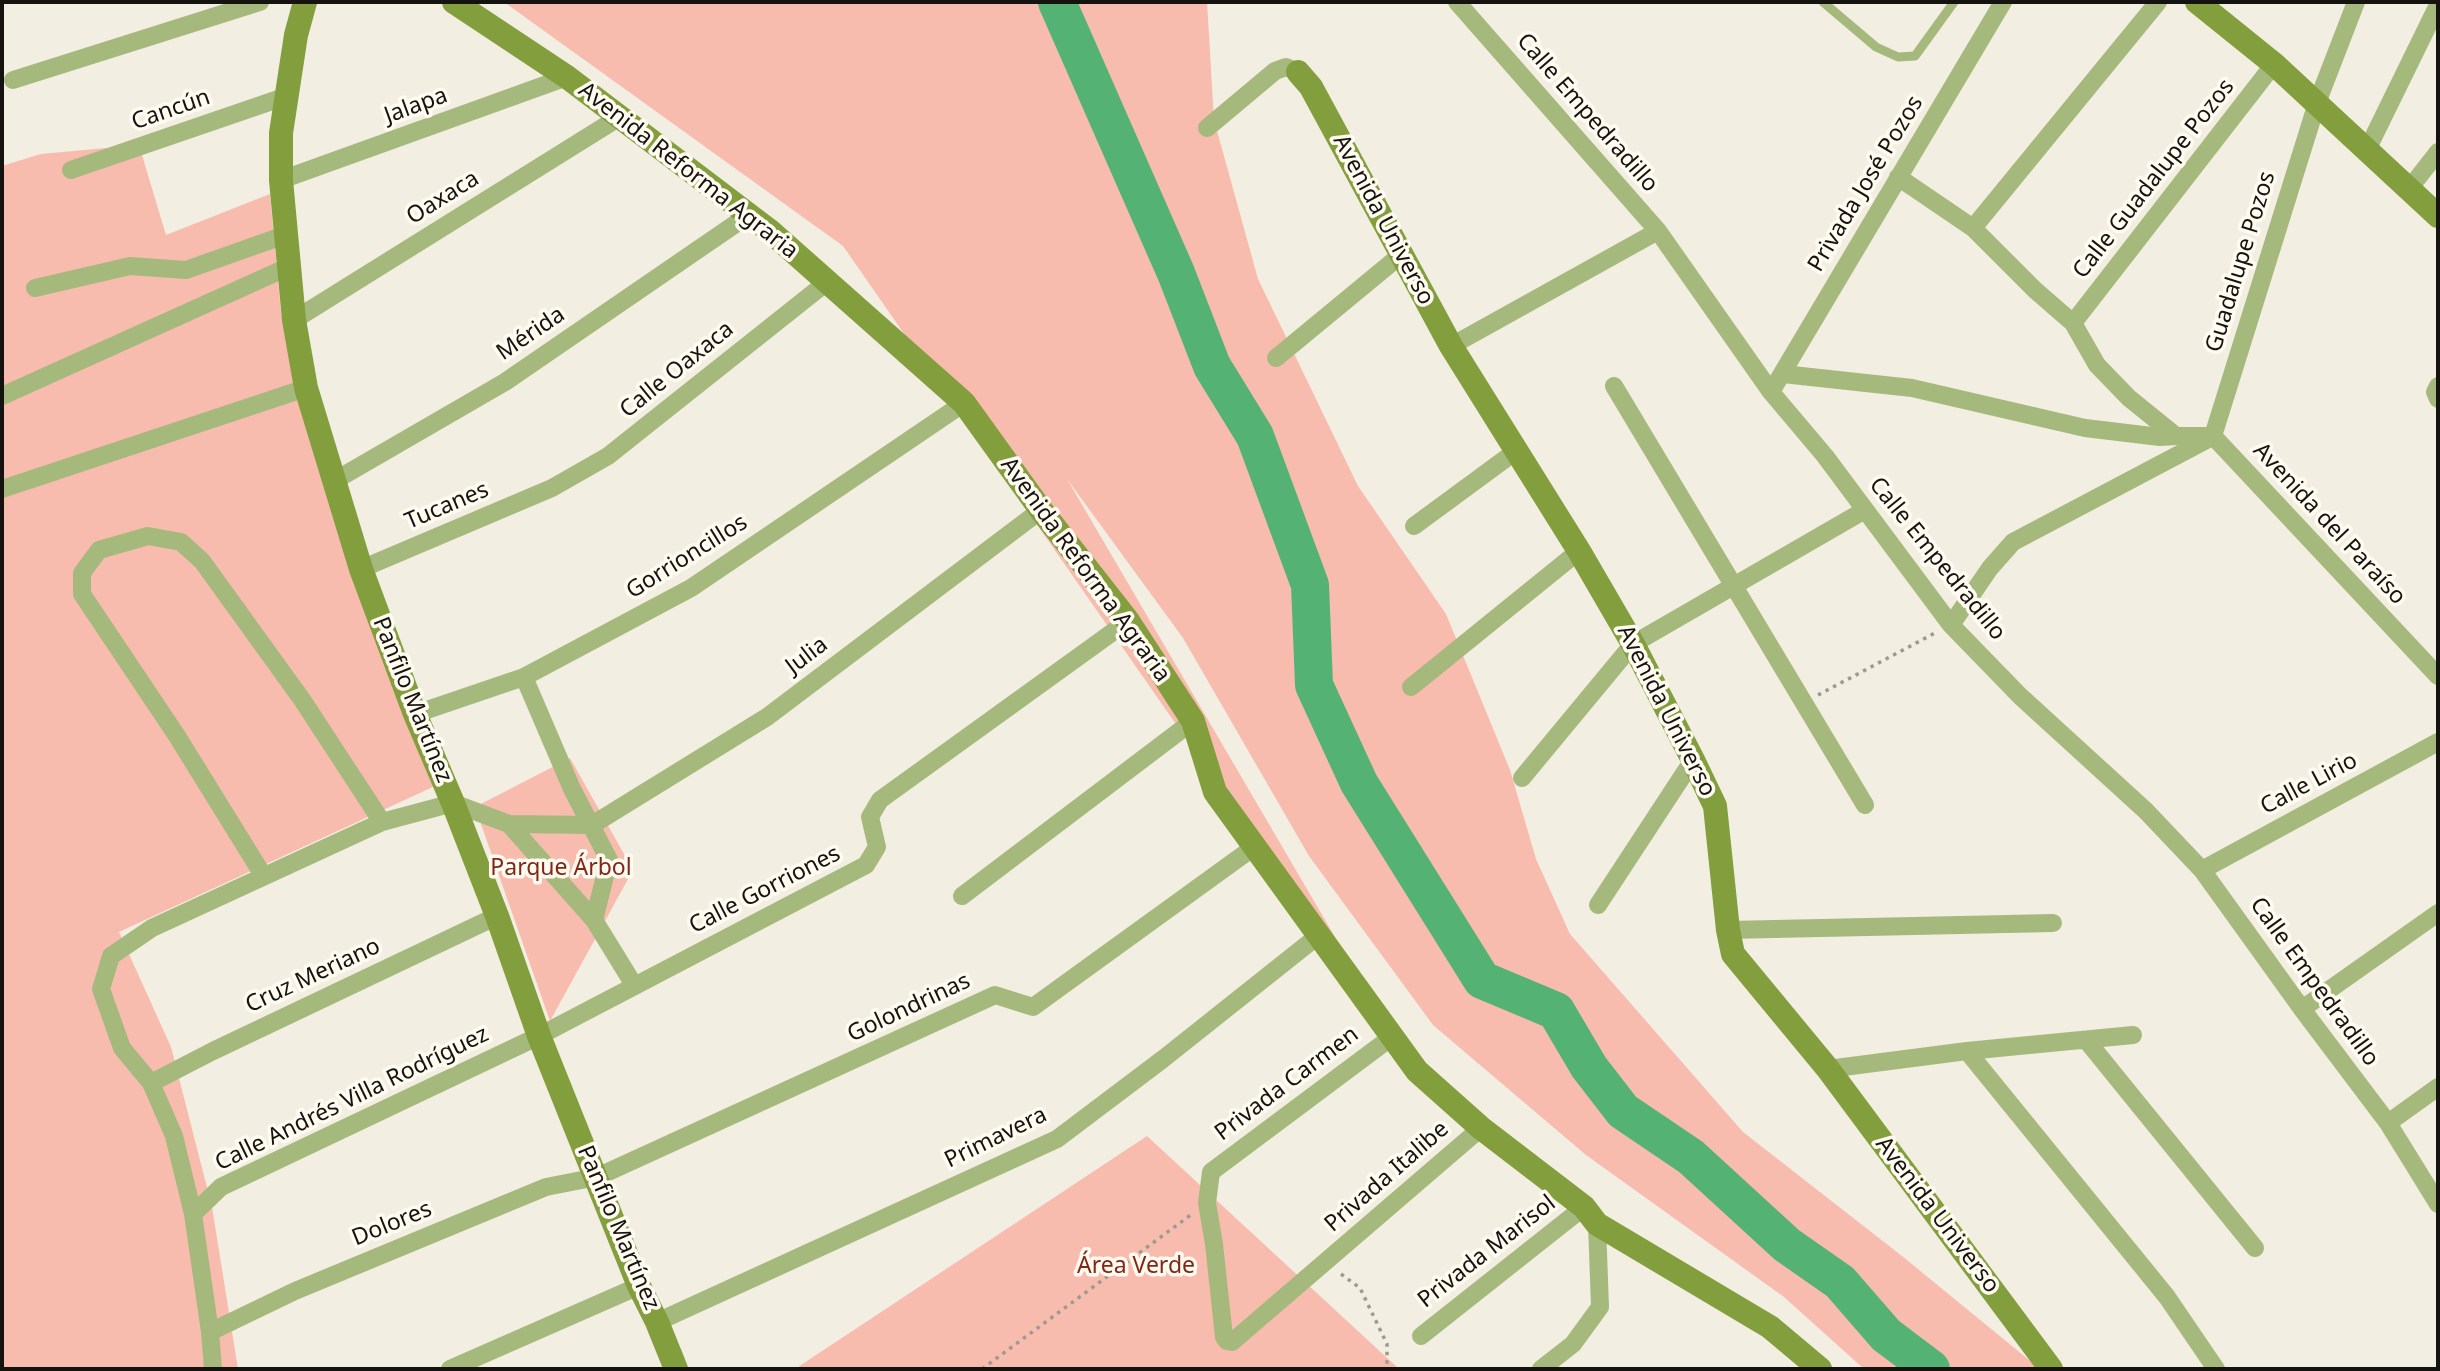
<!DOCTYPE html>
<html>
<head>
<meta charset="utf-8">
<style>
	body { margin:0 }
	#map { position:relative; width:2440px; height:1371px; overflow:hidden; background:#f2eee2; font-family:"Noto Sans",sans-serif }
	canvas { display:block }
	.frame { position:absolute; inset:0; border:4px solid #14130f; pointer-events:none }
</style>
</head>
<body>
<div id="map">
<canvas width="2440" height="1371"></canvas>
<div class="frame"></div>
</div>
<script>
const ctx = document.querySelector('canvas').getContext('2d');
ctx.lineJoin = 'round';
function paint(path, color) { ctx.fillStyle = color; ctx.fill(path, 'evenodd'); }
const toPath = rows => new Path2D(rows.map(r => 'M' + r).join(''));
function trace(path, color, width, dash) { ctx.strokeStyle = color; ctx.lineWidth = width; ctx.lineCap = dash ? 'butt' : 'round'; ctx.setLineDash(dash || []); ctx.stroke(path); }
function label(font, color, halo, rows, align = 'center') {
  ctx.font = font + ' "Noto Sans",sans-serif'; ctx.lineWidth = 7; ctx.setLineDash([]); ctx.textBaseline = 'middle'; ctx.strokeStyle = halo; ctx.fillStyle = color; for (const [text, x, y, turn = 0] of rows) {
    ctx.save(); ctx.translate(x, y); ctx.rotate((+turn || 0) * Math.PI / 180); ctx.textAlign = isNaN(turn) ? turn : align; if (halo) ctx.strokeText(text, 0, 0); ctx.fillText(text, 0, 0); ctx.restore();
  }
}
const green = toPath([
	[504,2,1207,2,1214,120,1258,279,1358,486,1446,614,1510,770,1536,859,1570,934,1743,1132,1902,1256,2040,1369,1864,1369,1784,1297,1586,1155,1433,1025,1309,856,1183,638,1067,479,1393,1036,843,246],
	[139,145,166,235,270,194,281,313,435,786,119,932,171,1047,212,1207,238,1369,2,1369,2,166,41,154],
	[570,758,633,870,550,1021,475,807],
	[1147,1136,1399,1369,795,1369]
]);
const river = toPath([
	[1057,2,1176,273,1212,366,1255,436,1310,585,1314,685,1359,783,1482,980,1556,1011,1589,1067,1623,1111,1691,1157,1787,1245,1840,1282,1886,1335,1931,1369]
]);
const path = toPath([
	[1818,695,1935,633],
	[1341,1274,1360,1288,1387,1344,1387,1369],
	[982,1369,1192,1214]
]);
const lane = toPath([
	[1823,2,1876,47,1898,57,1915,56,1954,2]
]);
const street = toPath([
	[1457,2,1658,231,1771,392,1825,456,1951,625,2020,696,2146,811,2202,870,2302,1009,2388,1123,2438,1204],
	[13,80,260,2],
	[1207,128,1275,71,1286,67,1298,72],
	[2367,150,2438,5],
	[71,170,287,96],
	[1898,177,1973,228,2035,290,2073,323,2097,365,2129,398,2176,436,2213,436],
	[281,180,567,77],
	[2409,189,2438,152],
	[1973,228,2158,2],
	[35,288,130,266,186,270,285,235],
	[294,320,618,118],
	[2073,323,2274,64],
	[1451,346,1658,231],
	[1276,358,1402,254],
	[1783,374,1912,388,2085,428,2160,437,2176,436],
	[1614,386,1865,805],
	[2438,386,2435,392,2438,399],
	[1771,392,2003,2],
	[2,396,288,267],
	[2213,436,2317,103,2356,2],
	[2213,436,2438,676],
	[334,481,505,382,747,216],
	[2,489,306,388],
	[1414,526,1516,451],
	[361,569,552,488,608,456,827,282],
	[1951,625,1990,568,2013,542,2210,438],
	[524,677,572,789,609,860,594,920],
	[1411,687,1579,551],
	[415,714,524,677,691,588,964,403],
	[1522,778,1633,644,1865,510],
	[509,824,594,920,634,985],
	[2202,870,2438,742],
	[263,875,177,736,82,594,82,573,99,550,148,536,181,542,202,561,303,701,382,822],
	[962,896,1193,721],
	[1598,905,1693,760],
	[1728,930,2053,923],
	[2302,1009,2438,913],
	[1393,1036,1211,1172,1207,1203,1214,1244,1224,1337,1227,1341,1232,1342,1481,1128],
	[2087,1041,2255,1248],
	[1967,1051,2167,1297,2216,1369],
	[1828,1069,1967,1051,2133,1035],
	[151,1083,213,1051,497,916],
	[2388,1123,2438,1087],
	[193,1214,221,1187,539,1036,866,865,877,847,870,817,880,800,1128,621],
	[657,1322,1057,1139,1163,1059,1319,935],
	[210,1332,295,1291,546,1187,597,1177,995,995,1033,1007,1254,847],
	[1421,1336,1584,1207],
	[213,1369,210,1332,193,1214,174,1136,151,1083,122,1048,101,989,111,956,152,928,382,822,453,803,509,824,592,825,767,717,1041,510],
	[450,1369,639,1286],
	[1541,1369,1573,1344,1600,1307,1597,1224]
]);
const secondary = toPath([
	[305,2,296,35,281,133,281,180,294,320,306,388,361,569,415,714,453,803,497,916,539,1036,639,1286,657,1322,676,1369],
	[454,2,567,77,770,231,964,403,1041,510,1128,621,1193,721,1215,792,1417,1071,1481,1128,1584,1207,1597,1224,1770,1327,1820,1369],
	[2197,2,2274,64,2438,216],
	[1298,72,1311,87,1451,346,1579,551,1633,644,1693,760,1715,806,1728,930,1733,954,1828,1069,2051,1369]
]);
const streetNames = [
	["Jalapa",416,106,-20],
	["Cancún",171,110,-19],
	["Calle Empedradillo",1587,113,49],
	["Avenida Reforma Agraria",688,171,38],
	["Calle Guadalupe Pozos",2154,179,-52],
	["Privada José Pozos",1866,184,-59],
	["Oaxaca",443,198,-32],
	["Avenida Universo",1383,220,62],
	["Guadalupe Pozos",2241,262,-73],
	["Mérida",531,334,-34],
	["Calle Oaxaca",677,370,-39],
	["Tucanes",447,506,-23],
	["Avenida del Paraíso",2329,524,47],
	["Gorrioncillos",687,557,-32],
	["Calle Empedradillo",1937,559,51],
	["Avenida Reforma Agraria",1085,570,54],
	["Julia",807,656,-37],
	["Panfilo Martínez",412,700,68],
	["Avenida Universo",1666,711,63],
	["Calle Lirio",2309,784,-28],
	["Calle Gorriones",765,890,-27],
	["Cruz Meriano",313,976,-25],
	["Calle Empedradillo",2314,982,54],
	["Golondrinas",909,1008,-25],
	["Privada Carmen",1287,1084,-37],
	["Calle Andrés Villa Rodríguez",352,1099,-26],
	["Primavera",996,1138,-26],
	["Privada Italibe",1387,1177,-41],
	["Avenida Universo",1937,1215,53],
	["Dolores",392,1224,-22],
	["Panfilo Martínez",618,1228,67],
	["Privada Marisol",1487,1252,-38]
];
const parkNames = [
	["Parque Árbol",561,868],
	["Área Verde",1136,1266]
];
paint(green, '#f8bcae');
trace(river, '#55b275', 38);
trace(path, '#9c9a91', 3.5, [3.5, 5]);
trace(lane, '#a6b97d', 9);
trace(street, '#a6b97d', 18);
trace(secondary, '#839e3c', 24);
label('23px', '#14130f', '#fffbf1', streetNames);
label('23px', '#802716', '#fffbf1', parkNames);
</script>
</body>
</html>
